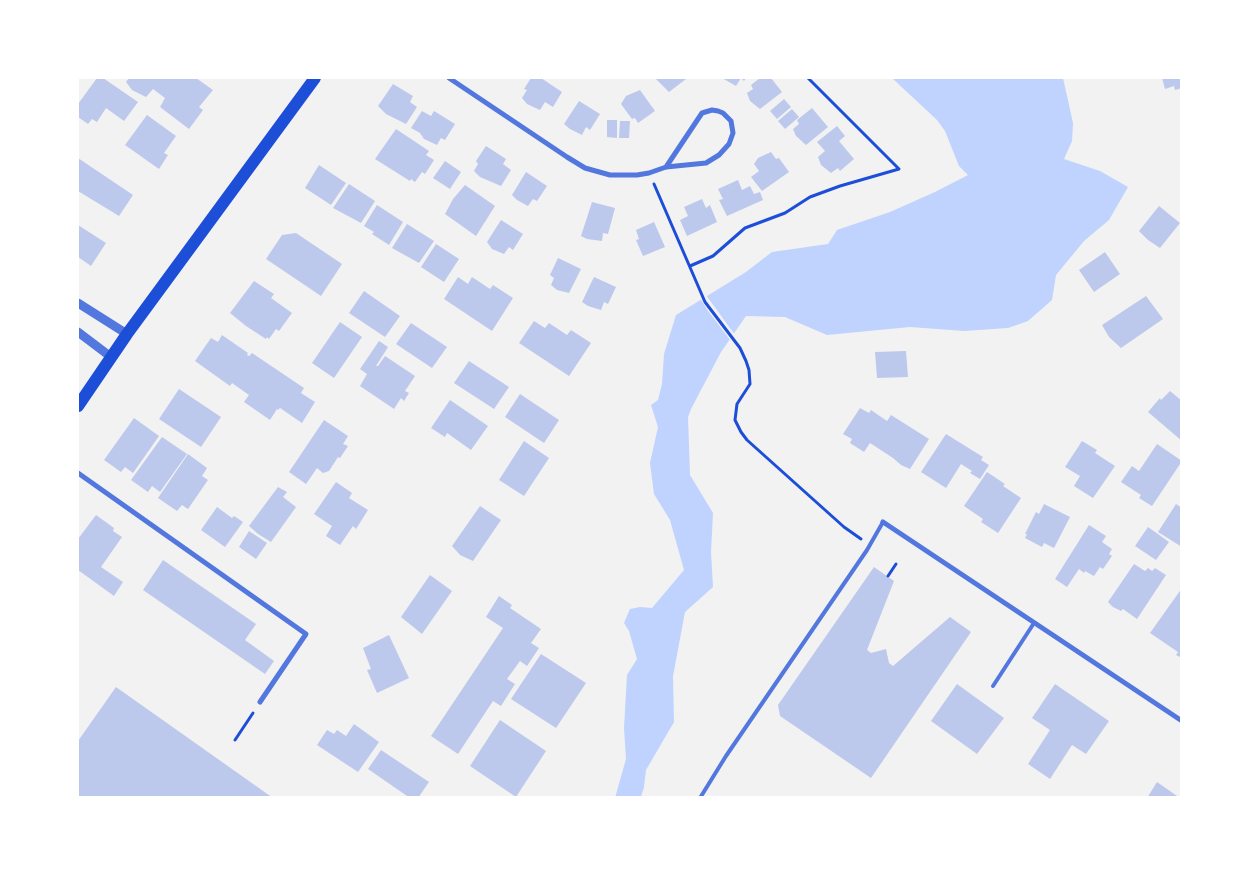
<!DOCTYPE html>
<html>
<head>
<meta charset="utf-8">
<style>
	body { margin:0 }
	#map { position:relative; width:1259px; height:875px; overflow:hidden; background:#f2f2f2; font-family:"DejaVu Sans",sans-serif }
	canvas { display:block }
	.frame { position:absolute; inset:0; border:79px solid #fff; pointer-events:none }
</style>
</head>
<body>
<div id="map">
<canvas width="1259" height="875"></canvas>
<div class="frame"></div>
</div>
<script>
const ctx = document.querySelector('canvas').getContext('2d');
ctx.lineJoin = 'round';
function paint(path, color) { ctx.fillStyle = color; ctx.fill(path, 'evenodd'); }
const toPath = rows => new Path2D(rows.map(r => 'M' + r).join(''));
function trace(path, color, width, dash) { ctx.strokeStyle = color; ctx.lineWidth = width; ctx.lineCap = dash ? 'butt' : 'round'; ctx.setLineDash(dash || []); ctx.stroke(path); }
const water = toPath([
	[892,78,1063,78,1073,123,1072,141,1064,159,1100,171,1128,187,1109,220,1084,241,1056,275,1052,300,1028,321,1008,328,964,331,910,327,827,335,785,317,746,316,721,352,691,409,688,417,690,475,713,513,711,552,713,587,685,612,673,676,674,722,646,770,644,787,641,797,615,798,626,759,624,728,627,675,637,659,629,631,624,623,630,609,640,607,652,608,684,570,670,520,654,494,650,463,658,427,651,405,658,400,662,384,664,354,676,315,746,272,772,252,828,244,837,230,890,212,935,192,968,175,959,166,945,131,937,120]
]);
const pier = toPath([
	[706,295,735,335,731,341,708,311,700,298]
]);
const building = toPath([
	[97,78,103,78,138,102,124,121,106,108,97,122,92,119,88,124,78,117,78,104],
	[129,78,196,78,213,90,199,107,203,110,189,129,160,107,165,98,153,89,146,97,132,90,126,82],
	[531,78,541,78,562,92,553,107,545,102,540,110,527,104,522,98,527,90,524,89],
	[655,78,684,78,686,79,669,92],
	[722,78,746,78,744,81,741,78,736,86],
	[760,78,771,78,782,92,760,109,750,101,747,93,753,89,751,85],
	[1162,78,1182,78,1182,88,1175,90,1174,86,1165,89],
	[393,84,413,96,410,102,417,107,406,124,386,114,378,106],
	[640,90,655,111,638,123,635,118,632,119,621,104,626,96],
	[784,99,791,107,777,119,770,111],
	[579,101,600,114,590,130,586,127,582,135,570,129,564,124],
	[812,108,828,127,806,145,796,136,793,129,799,124,797,120],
	[792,109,799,117,785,129,778,121],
	[422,111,431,116,434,111,455,124,445,140,441,138,437,145,424,139,420,133,411,128],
	[147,115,176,136,164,153,168,155,159,169,125,145],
	[607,120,617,120,617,138,607,137],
	[620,121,630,121,629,138,619,138],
	[837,126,845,136,839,141,854,159,840,171,838,168,831,173,821,165,818,157,825,151,817,142],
	[396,129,429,151,426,155,434,160,425,174,422,172,415,182,411,179,410,181,375,159],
	[486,146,506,159,503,164,511,170,501,186,480,177,474,171,478,164,476,161],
	[771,152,776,159,779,158,789,172,762,191,751,177,759,171,754,164,758,158],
	[78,158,133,195,119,216,78,191],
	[445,161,461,172,450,189,433,178],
	[319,165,346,183,331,205,305,188],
	[526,172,547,186,537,201,533,199,528,206,517,200,512,195],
	[738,180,742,190,750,186,754,194,760,192,763,200,727,216,719,200,723,199,718,189],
	[349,184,375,201,361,223,333,208],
	[465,185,495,206,476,236,445,214,453,199],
	[702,199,706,208,710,205,717,222,687,236,680,220,688,216,684,207],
	[592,202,615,208,608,234,603,233,602,241,587,239,581,236],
	[377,205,403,222,389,245,372,234,374,232,364,226],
	[1159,206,1180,223,1160,248,1148,240,1139,231],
	[501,220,523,234,513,250,509,247,504,254,492,249,487,242],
	[654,222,665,247,643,256,636,240,639,239,636,230],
	[407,224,434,241,419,263,392,248],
	[78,225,106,243,91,266,78,257],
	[296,233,342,264,321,296,266,259,282,235],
	[436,244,459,259,444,282,421,267],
	[1105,252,1120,274,1094,292,1079,270],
	[558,258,581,269,569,293,557,290,551,285,554,278,550,275],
	[458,277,468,284,472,277,490,289,493,285,513,298,492,331,444,299],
	[594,277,616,287,608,304,604,302,601,310,588,306,582,302],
	[254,281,274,294,271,298,292,313,279,331,276,329,269,339,267,337,266,339,246,326,230,313],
	[364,291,400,316,385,337,349,313],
	[1146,296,1163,319,1121,348,1109,337,1102,325],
	[534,321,545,328,549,323,567,335,571,330,591,343,569,376,519,343],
	[340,322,362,337,334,378,312,363],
	[411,323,447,347,432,368,396,344],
	[222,335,248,353,247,355,249,356,252,353,304,388,301,393,315,402,302,423,280,408,278,410,277,409,270,420,244,402,249,395,232,383,230,386,195,361,211,338,218,342],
	[379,341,388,347,376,366,378,366,385,356,415,376,405,391,409,393,404,401,401,398,394,409,360,386,367,374,360,369],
	[906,351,908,377,877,378,875,352],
	[469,361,509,387,494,409,454,383],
	[179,389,221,417,201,447,159,419],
	[1170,391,1182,401,1182,441,1148,412,1160,398,1161,400],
	[520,394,559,420,544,443,505,417],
	[450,400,488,426,471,450,447,433,445,437,431,428],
	[860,408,869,413,871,410,887,421,891,415,929,439,910,469,901,465,893,458,870,443,864,452,850,443,852,439,843,434],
	[134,418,159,436,133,473,125,467,121,472,104,460],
	[324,420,348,436,343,444,348,446,340,458,338,457,329,471,323,473,317,468,306,484,289,472],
	[946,434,983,457,981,460,989,465,980,479,970,473,972,471,961,464,946,488,921,472],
	[162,437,187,454,160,492,152,486,148,492,131,480],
	[524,441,549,458,524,496,499,480],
	[1082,441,1097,450,1095,453,1115,466,1093,498,1074,486,1080,476,1065,467],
	[1157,444,1182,461,1152,506,1139,498,1141,495,1121,482,1132,466,1139,471],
	[188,454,207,468,202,476,208,480,188,509,182,505,177,511,158,498],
	[987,472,1005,484,1003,486,1021,498,998,533,981,522,983,519,964,506],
	[336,482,352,493,349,498,368,510,356,529,353,526,340,545,326,536,332,526,314,514],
	[278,487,287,492,283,497,296,507,271,542,258,534,249,526],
	[1044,504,1070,517,1054,548,1044,543,1042,547,1025,538,1027,534,1025,534,1036,512,1039,514],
	[1176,504,1182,508,1182,547,1158,532],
	[480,506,501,520,473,561,460,555,452,546],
	[217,507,232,518,234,516,243,522,225,547,201,530],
	[96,515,114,528,113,531,122,537,101,567,123,582,114,596,78,570,78,539],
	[1089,525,1106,536,1102,542,1112,549,1109,554,1112,556,1103,569,1100,567,1094,576,1085,571,1084,573,1079,569,1067,587,1055,579],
	[1148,527,1169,542,1156,560,1135,546],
	[249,531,267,543,256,559,239,547],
	[163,560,256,624,245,640,274,661,265,674,143,590],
	[1134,564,1145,571,1148,568,1152,571,1155,568,1166,575,1137,619,1123,609,1121,611,1113,607,1108,602],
	[874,567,894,581,867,650,871,653,886,649,889,663,893,666,950,617,971,632,871,778,780,716,778,705],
	[430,575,452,591,422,634,401,617],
	[1182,588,1182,658,1176,655,1178,652,1150,633],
	[499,596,512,605,510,608,541,629,531,643,539,648,527,666,520,661,507,679,515,684,501,706,493,701,458,754,431,736,503,628,486,617],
	[389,635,409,678,377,693,367,670,371,669,363,648],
	[541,654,586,683,556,728,511,699],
	[957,684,1004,718,977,754,931,721],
	[1055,684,1109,721,1086,754,1072,745,1050,779,1028,764,1050,730,1032,718],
	[116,687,273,798,78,798,78,741],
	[500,720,546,751,516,797,470,766],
	[354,724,379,742,358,772,317,745,327,730,334,734,337,730,346,736],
	[381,750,429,782,418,798,410,798,368,769],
	[1157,782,1180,798,1147,798]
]);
const path = toPath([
	[654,184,705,302,740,348,746,361,749,370,750,384,737,404,735,420,741,432,747,440,844,527,861,539],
	[690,266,713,256,745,228,785,213,810,197,840,186,899,169,808,78],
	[888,576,896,564],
	[235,740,253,713]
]);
const service = toPath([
	[993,686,1034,623],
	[700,798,726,756,867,550,883,522]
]);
const minor = toPath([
	[449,78,567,157,585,168,610,175,637,175,649,173,666,167,706,163,719,155,729,144,733,133,731,121,723,113,718,111,712,110,702,113,666,167],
	[78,473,306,634,260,702],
	[883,522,1182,721]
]);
const tertiary = toPath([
	[78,303,127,334],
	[78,332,111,357]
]);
const primary = toPath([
	[78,406,127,334,315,78]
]);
paint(water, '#bfd3fe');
paint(pier, '#f2f2f2');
paint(building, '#bdc9ec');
trace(path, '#1d4ed8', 3);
trace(service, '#5277de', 4);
trace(minor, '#5277de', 5);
trace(tertiary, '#5277de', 9);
trace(primary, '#1d4ed8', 12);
</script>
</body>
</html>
